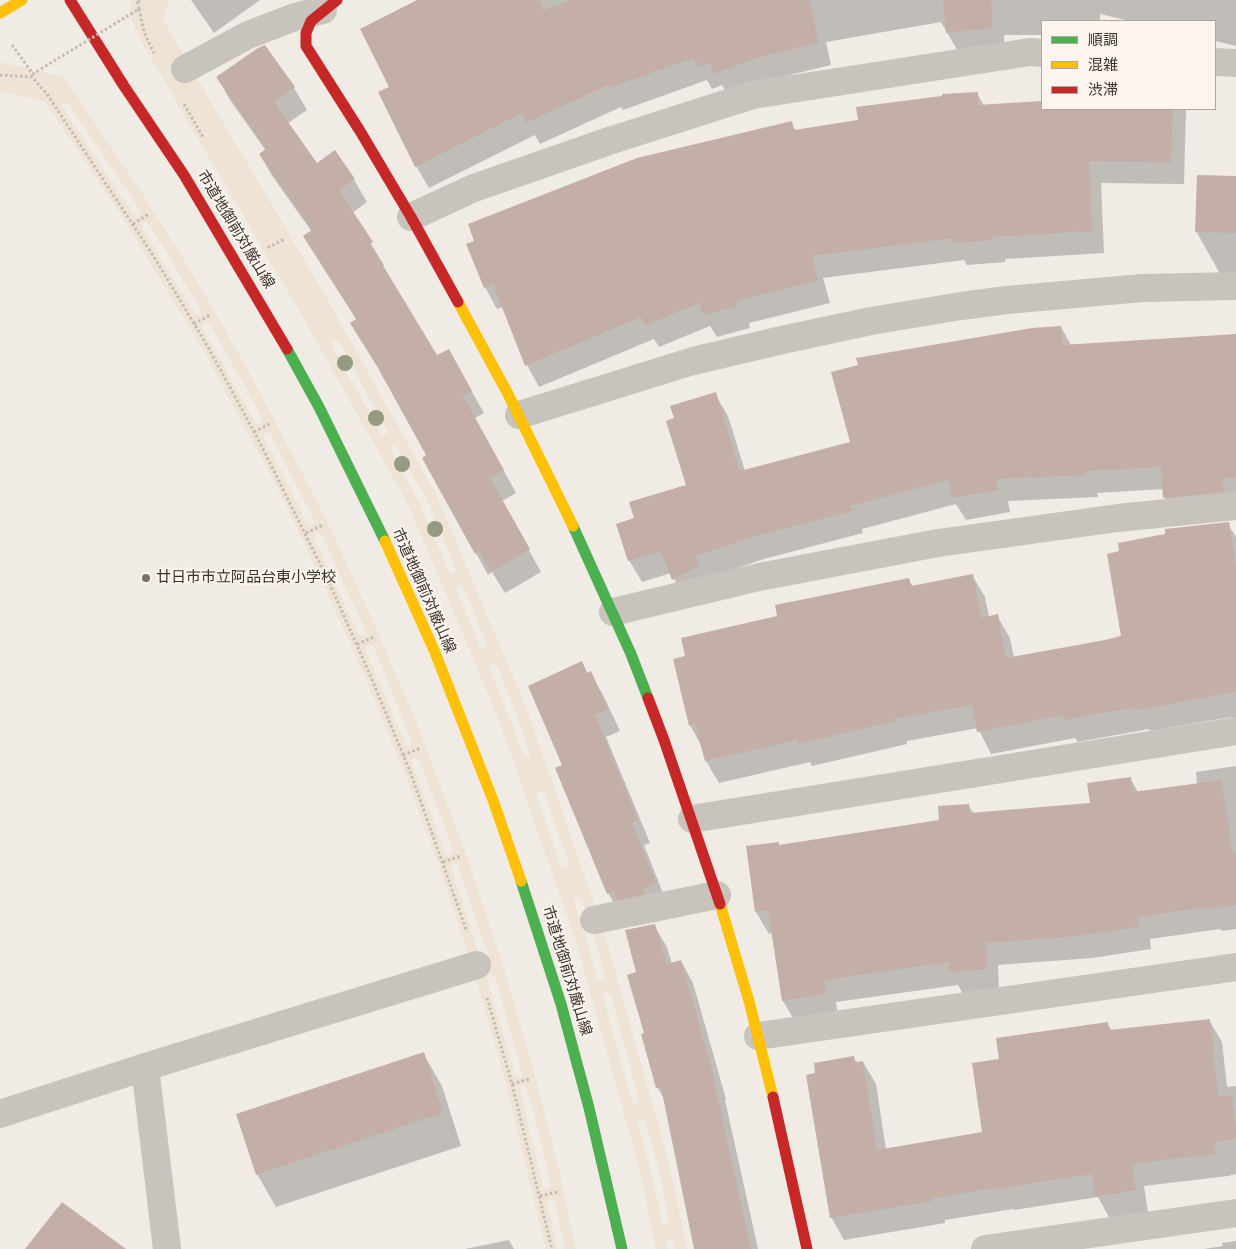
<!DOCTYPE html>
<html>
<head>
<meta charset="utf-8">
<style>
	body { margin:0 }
	#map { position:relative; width:1236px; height:1249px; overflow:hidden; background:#f0ebe5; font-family:Jost,"Noto Sans JP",sans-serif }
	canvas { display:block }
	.legend { position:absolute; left:1041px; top:20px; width:175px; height:90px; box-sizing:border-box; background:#fbf5ee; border:1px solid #aea6a0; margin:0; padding:6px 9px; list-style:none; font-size:15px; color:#3b302b }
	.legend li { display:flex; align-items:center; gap:10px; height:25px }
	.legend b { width:25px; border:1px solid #aea6a0 }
</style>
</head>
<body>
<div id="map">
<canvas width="1236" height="1249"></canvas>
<ul class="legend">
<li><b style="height:6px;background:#4caf50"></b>順調</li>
<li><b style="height:6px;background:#ffc107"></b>混雑</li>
<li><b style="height:6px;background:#c62828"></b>渋滞</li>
</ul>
</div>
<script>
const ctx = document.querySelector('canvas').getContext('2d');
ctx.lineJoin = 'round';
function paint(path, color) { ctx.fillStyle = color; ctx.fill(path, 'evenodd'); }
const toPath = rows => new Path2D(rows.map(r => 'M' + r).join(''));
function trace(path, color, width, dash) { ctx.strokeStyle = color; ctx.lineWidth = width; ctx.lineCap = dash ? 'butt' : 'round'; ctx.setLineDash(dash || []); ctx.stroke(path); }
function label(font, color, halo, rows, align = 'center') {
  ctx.font = font + ' Jost,"Noto Sans JP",sans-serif'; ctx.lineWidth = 4; ctx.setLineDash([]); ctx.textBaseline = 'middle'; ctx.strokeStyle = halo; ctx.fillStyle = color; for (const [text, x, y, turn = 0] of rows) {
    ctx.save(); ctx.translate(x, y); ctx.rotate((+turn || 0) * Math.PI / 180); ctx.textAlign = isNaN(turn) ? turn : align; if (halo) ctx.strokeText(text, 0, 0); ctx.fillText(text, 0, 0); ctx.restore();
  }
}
const plaza = toPath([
	[131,0,169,0,163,20,321,288,436,494,528,712,605,935,669,1163,687,1249,675,1249,674,1242,669,1239,666,1244,667,1249,656,1249,640,1171,577,945,500,723,409,506,294,302,139,38,130,15],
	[333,340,339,342,387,430,388,433,386,434,383,435,380,433,332,346],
	[392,445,397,447,426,498,456,569,454,575,449,572,419,502,391,451],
	[458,584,463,586,487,643,485,649,480,646,456,589],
	[491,664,497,666,517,716,530,753,528,758,523,755,510,719,489,669,489,666],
	[539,790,544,792,569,864,566,868,561,866,536,795],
	[576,897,581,899,595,939,605,976,605,979,602,981,597,978,587,941,574,902],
	[606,992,611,995,639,1100,637,1105,634,1104,632,1102,603,997,603,994],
	[641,1120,644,1120,646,1123,658,1166,669,1221,666,1226,662,1222,650,1168,638,1124,639,1122],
	[0,62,64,77,146,199,202,289,254,381,328,523,372,619,414,716,470,865,503,965,533,1068,559,1170,576,1249,565,1249,555,1202,550,1199,547,1203,557,1249,546,1249,504,1075,475,975,442,875,406,776,366,679,323,583,278,489,203,350,121,215,45,102,0,91],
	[66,102,69,104,137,205,140,213,139,215,133,214,63,108,62,105],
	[143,222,149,224,165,250,201,311,202,313,200,315,195,314,142,228,142,225],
	[205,323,210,325,245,386,262,419,260,424,255,422,203,329,202,326],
	[265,432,270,433,294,480,314,519,314,523,312,525,309,526,307,523,263,437],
	[316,533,322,535,340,575,366,631,366,634,364,636,358,634,314,538],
	[367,645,373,646,384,672,412,743,410,747,406,745,365,649],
	[414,756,418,758,442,819,453,849,450,855,447,855,445,852,415,772,411,761],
	[453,863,458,865,490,961,482,964,452,871,451,865],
	[490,974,495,977,507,1019,522,1073,522,1076,520,1077,517,1077,515,1075,487,979,487,976],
	[522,1086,525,1086,527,1089,536,1121,551,1185,548,1191,543,1187,520,1091]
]);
const shadow = toPath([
	[191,0,260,0,214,33],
	[420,0,1236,0,1236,46,1215,41,1215,21,1130,21,1100,14,1100,21,1042,21,1042,35,1004,35,1005,50,960,55,941,22,826,42,831,65,773,79,728,96,722,85,712,89,707,80,623,110,621,107,540,144,535,135,429,188,416,166,390,88],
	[265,47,294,88,307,110,288,123,316,164,335,152,354,180,367,202,352,213,384,265,382,267,436,357,448,350,484,413,475,418,516,493,502,501,541,572,505,593,492,572,488,575,476,553,428,456,312,232,273,177,260,155,266,151,230,100,217,77],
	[977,93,984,106,1042,102,1042,109,1185,109,1186,111,1184,184,1101,183,1104,253,1005,259,1005,262,967,265,964,260,823,278,830,303,749,323,750,328,717,337,710,326,659,347,654,339,539,387,527,365,504,307,497,309,485,287,791,123,796,131,859,121],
	[1236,177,1236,279,1223,279,1196,231],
	[1061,327,1071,345,1236,336,1236,500,1177,520,1164,497,1164,489,1097,493,1098,497,1008,501,1010,512,966,520,956,504,862,529,863,533,764,559,708,578,686,602,671,573,642,582,629,560,635,519,688,485,675,419,715,394,728,416,745,471,851,443],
	[1228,524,1236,537,1236,726,1231,717,1150,731,1149,729,1078,742,1075,738,991,754,978,728,907,741,907,744,812,766,810,762,719,783,706,761,702,747,690,725,686,657,779,617,909,580,913,587,972,575,985,597,989,617,997,616,1010,638,1014,658,1122,637],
	[582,663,588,674,590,673,603,695,620,731,606,737,650,843,644,845,668,906,621,916,608,893,564,766],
	[1236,766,1236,929,1222,931,1220,929,1150,939,1151,949,1092,958,998,965,999,991,963,994,958,985,836,1002,838,1016,796,1023,783,1001,773,933,769,934,756,912,778,843,780,846,941,822,968,805,974,814,1091,804,1130,778,1138,792,1197,784,1196,772],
	[654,925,667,947,672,964,681,961,693,983,726,1099,725,1100,758,1249,695,1249,665,1100,657,1087,645,1034,638,973],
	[1209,1020,1222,1042,1227,1087,1236,1086,1236,1174,1228,1176,1144,1186,1148,1213,1110,1219,1098,1197,1014,1210,1013,1209,945,1220,945,1223,844,1240,831,1217,817,1074,853,1058,857,1063,863,1062,876,1084,886,1150,984,1133,1000,1060,1107,1023,1112,1031],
	[423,1053,442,1086,461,1146,276,1207,257,1174],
	[509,1240,514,1249,465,1249],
	[1236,1241,1236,1249,1204,1249,1223,1246,1222,1243]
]);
const building = toPath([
	[417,0,539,0,544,10,572,0,809,0,819,43,760,57,714,74,710,63,698,67,694,58,609,88,608,85,526,123,522,113,415,167,378,92,389,87,360,29],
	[943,0,991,0,993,28,946,33],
	[265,45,295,87,274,102,317,163,335,150,355,179,339,190,373,242,370,244,437,355,449,349,472,391,463,396,504,470,490,478,530,549,491,572,479,551,475,554,422,458,426,455,378,368,350,323,356,319,303,236,312,230,259,154,266,149,216,77,258,48],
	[978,92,978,105,1042,101,1042,109,1173,109,1171,162,1089,161,1092,231,993,237,993,240,953,243,953,238,812,256,818,280,737,301,738,306,703,315,699,303,645,326,641,317,525,366,493,284,484,288,466,244,474,241,468,224,637,158,792,121,794,130,858,120,856,107,942,96,942,94],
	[1197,175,1236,176,1236,233,1195,232],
	[1061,326,1062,345,1236,334,1236,478,1222,478,1224,492,1163,498,1161,467,1085,471,1085,475,996,479,998,490,952,498,949,480,850,506,852,511,751,537,696,556,699,566,672,580,661,551,628,561,616,524,634,518,629,502,686,485,666,421,674,418,670,406,716,392,740,471,850,442,831,372,858,365,856,358,1032,328],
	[1229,522,1236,564,1236,692,1136,710,1136,707,1064,720,1063,715,977,732,972,705,895,719,895,721,798,744,797,740,705,761,695,724,689,726,673,659,685,656,681,638,777,616,775,605,909,578,911,586,973,574,981,618,998,614,1006,658,1105,640,1121,636,1107,554,1119,551,1118,543,1165,534,1165,529],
	[582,661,587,673,591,671,608,709,595,715,638,820,632,823,656,883,644,888,645,894,616,900,614,891,607,894,555,768,562,765,528,686],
	[1131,777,1133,792,1222,780,1232,853,1236,852,1236,905,1208,909,1207,907,1138,917,1139,927,1078,936,986,943,987,969,949,972,949,962,824,980,826,994,782,1001,768,910,755,912,746,846,779,842,779,845,939,820,938,806,969,804,970,813,1090,803,1087,783],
	[655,924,667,964,681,960,714,1077,713,1077,751,1249,694,1249,661,1087,656,1088,641,1034,644,1033,627,975,636,972,625,930],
	[1210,1019,1218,1097,1232,1095,1236,1128,1236,1139,1214,1142,1216,1154,1132,1164,1136,1190,1096,1197,1092,1174,1000,1188,1000,1187,933,1198,933,1201,830,1218,806,1075,815,1073,814,1063,854,1056,855,1062,863,1061,877,1150,982,1132,972,1063,999,1059,996,1038,1108,1022,1109,1030],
	[424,1052,443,1113,256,1175,236,1114],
	[62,1202,126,1249,25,1249]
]);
const path = toPath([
	[139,2,139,0],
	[139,9,144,32,154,53],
	[12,45,33,74,41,69],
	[0,75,32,77,47,94,154,257,208,347,258,439,328,580,371,677,411,774,467,932],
	[184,104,203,137],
	[133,224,149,214],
	[268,246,269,247,285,239],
	[194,324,210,315],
	[254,432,271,423],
	[306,533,323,525],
	[357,644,374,637],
	[403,755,421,748],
	[443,862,461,856],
	[487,998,512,1084,552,1249],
	[512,1084,530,1079],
	[540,1196,558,1192]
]);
const street = toPath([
	[1215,62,1236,63],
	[185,69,248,35,295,17,323,10],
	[411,217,474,188,609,141,753,95,1030,52,1042,53],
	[519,415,693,361,782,340,871,321,961,306,1007,300,1143,288,1236,286],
	[613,612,759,577,938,543,1118,518,1236,506],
	[692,819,1236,731],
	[594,920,717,895],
	[758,1036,1236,967],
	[145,1067,167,1249],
	[0,1114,145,1067,477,965],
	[985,1249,1236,1213]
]);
const fast = toPath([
	[287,349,319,407,385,541],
	[573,526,631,654,648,698],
	[521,881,561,1004,589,1108,622,1249]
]);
const slow = toPath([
	[0,13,22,0],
	[458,302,508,394,573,526],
	[385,541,434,650,493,800,521,881],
	[720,904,749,1001,773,1097]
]);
const jam = toPath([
	[70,0,124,86,184,175,287,349],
	[337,0,311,21,306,33,306,46,360,131,411,217,458,302],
	[648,698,664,740,720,904],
	[773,1097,807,1249]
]);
const pathBridge = toPath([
	[41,69,139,9,137,0]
]);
const trees = [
	[345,363],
	[376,418],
	[402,464],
	[435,529]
];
const markers = [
	[146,578,5,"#7a716c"]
];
const streetNames = [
	["市道地御前対厳山線",235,230,59],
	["市道地御前対厳山線",423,591,66],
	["市道地御前対厳山線",566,971,73]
];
const poiNames = [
	["廿日市市立阿品台東小学校",156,578]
];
paint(plaza, '#eee3d5');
paint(shadow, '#0003');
paint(building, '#c3afa7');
trace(path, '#c2bbb6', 3, [2.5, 2.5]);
trace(street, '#c9c3be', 28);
trace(fast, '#4caf50', 11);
trace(slow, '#ffc107', 11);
trace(jam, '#c62828', 11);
trace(pathBridge, '#c2bbb6', 3, [2.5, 2.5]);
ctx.fillStyle = '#959b80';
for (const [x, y] of trees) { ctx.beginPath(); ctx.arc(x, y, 8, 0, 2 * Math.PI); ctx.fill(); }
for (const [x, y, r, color] of markers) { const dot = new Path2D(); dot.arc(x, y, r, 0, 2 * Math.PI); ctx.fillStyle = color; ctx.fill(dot); trace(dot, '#fbf5ee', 2); }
label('15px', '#3b302b', '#fbf5ee', streetNames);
label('15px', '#3b302b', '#fbf5ee', poiNames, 'left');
</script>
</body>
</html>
